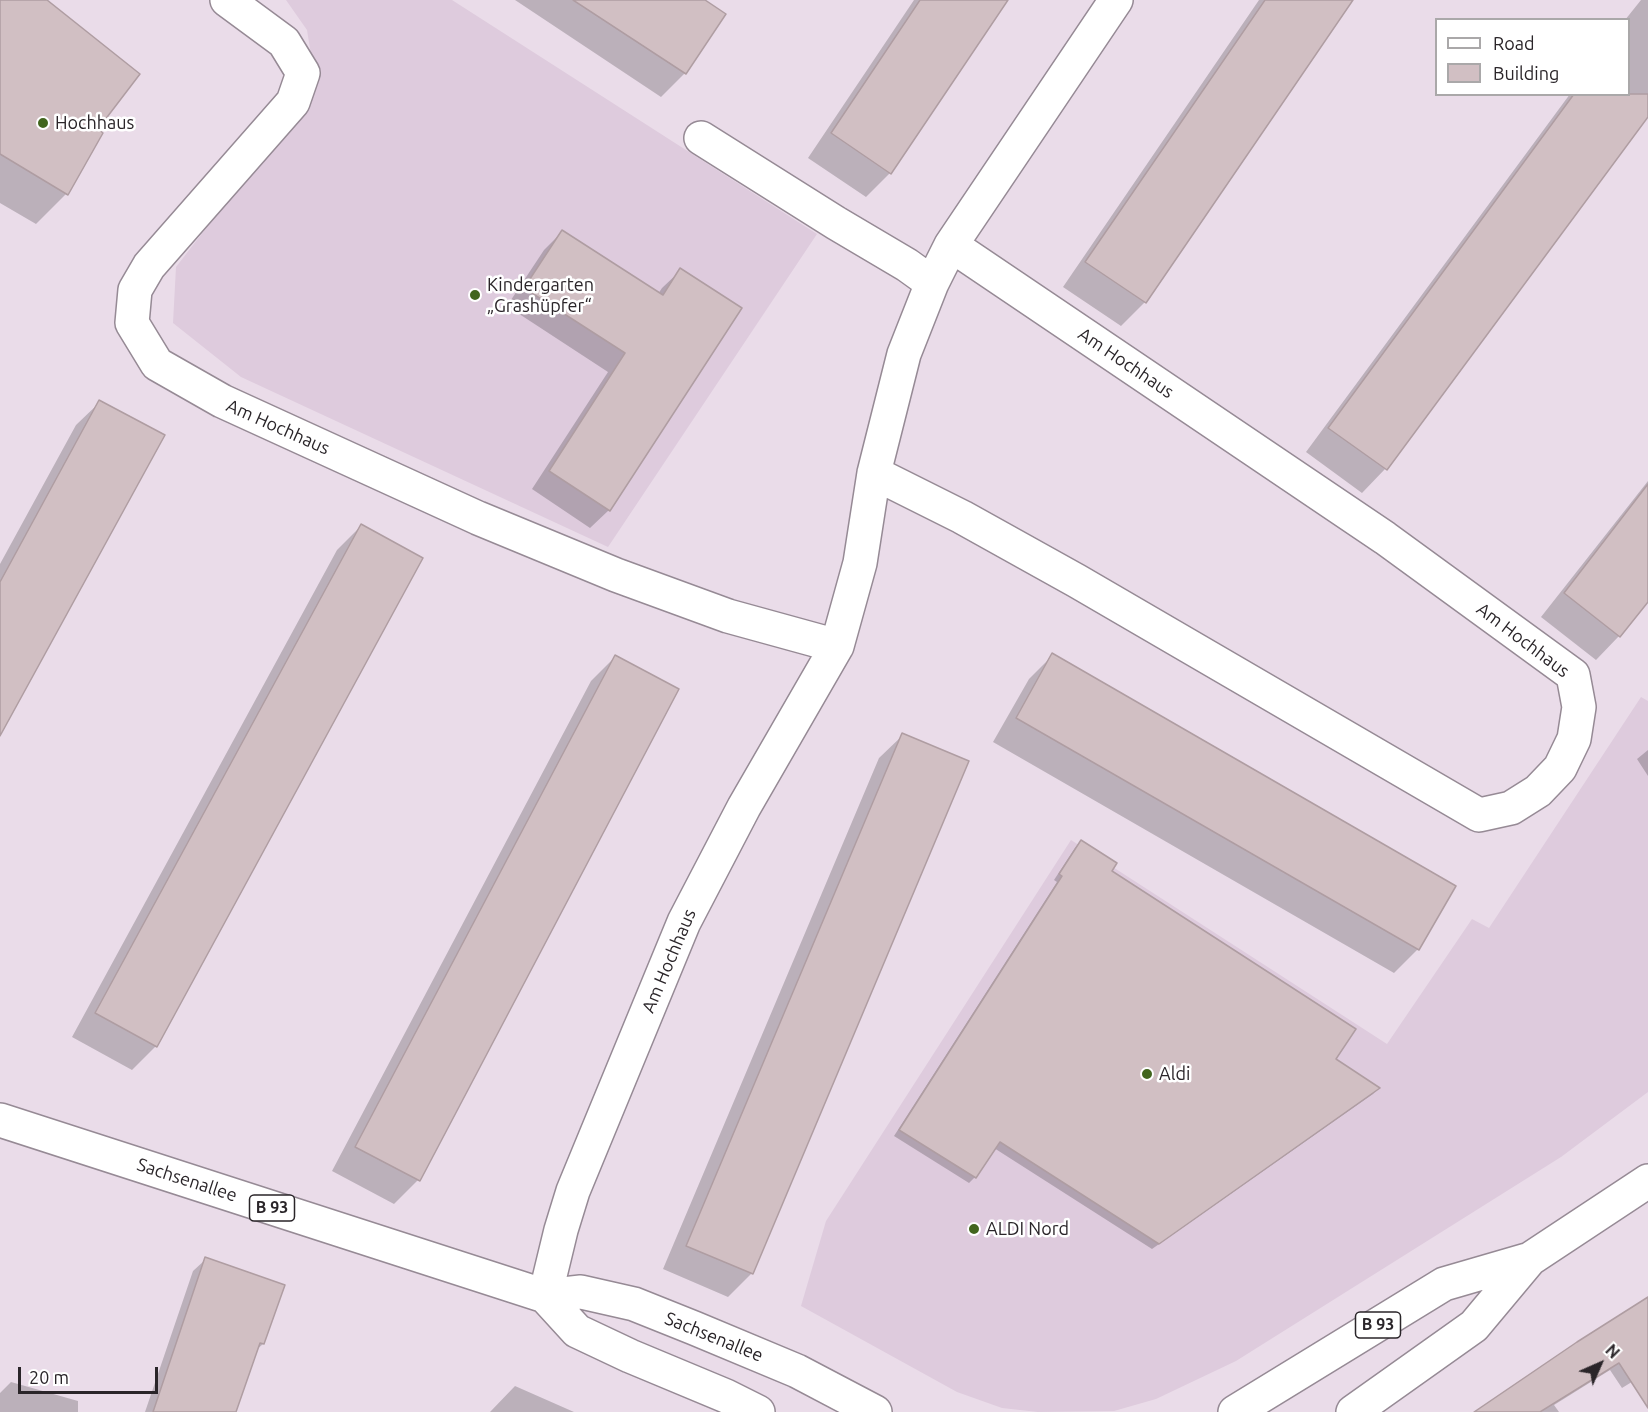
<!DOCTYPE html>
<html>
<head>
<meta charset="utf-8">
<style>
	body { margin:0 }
	#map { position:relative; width:1648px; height:1412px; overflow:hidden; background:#eadce9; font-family:Ubuntu,sans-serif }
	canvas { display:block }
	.legend { position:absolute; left:1435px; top:18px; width:195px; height:78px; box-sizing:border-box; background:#fff; border:2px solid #aaa8a9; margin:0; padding:8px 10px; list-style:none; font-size:18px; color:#2a2529 }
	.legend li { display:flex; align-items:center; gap:12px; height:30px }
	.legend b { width:30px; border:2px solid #aaa8a9 }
	.north { position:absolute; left:1570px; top:1334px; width:60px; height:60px; -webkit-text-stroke:4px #fff; paint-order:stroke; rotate:45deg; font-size:16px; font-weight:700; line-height:24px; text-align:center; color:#2a2529 }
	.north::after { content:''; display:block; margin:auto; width:21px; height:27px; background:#2a2529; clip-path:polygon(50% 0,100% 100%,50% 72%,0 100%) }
	.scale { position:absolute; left:18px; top:1367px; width:140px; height:27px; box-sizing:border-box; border:3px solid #2a2529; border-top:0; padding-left:8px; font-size:18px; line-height:21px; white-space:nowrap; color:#2a2529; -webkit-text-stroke:4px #fff; paint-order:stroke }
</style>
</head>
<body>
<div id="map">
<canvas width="1648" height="1412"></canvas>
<ul class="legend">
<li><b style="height:8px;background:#fff"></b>Road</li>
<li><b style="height:16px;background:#d1bfc3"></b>Building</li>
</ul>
<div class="north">N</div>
<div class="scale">20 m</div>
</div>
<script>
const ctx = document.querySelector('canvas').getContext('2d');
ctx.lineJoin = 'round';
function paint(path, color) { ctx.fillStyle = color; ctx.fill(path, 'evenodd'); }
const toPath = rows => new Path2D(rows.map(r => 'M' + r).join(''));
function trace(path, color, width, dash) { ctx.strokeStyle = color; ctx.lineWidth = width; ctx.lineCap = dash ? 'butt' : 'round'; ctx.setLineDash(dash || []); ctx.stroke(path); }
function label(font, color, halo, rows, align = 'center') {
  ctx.font = font + ' Ubuntu,sans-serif'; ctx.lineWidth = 5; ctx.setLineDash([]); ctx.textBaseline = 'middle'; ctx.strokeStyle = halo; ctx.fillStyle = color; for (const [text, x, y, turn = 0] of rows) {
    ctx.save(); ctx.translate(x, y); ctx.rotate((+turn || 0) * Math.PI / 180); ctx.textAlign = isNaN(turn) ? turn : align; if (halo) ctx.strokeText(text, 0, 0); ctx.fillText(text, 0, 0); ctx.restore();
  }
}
const built = toPath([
	[286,0,452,0,817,234,608,547,241,377,173,323,176,267,316,86,307,30],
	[1641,697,1648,701,1648,1092,1561,1157,1236,1361,1156,1399,1114,1411,1038,1412,1002,1408,957,1392,801,1306,826,1221,1071,840,1387,1044,1472,919,1489,928]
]);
const shadow = toPath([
	[0,0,45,0,96,130,66,194,36,224,0,203],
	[515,0,702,0,685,73,661,97],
	[914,0,1006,0,890,173,866,197,808,158],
	[1259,0,1351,0,1145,302,1121,326,1063,287],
	[1641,0,1648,0,1648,114,1385,469,1362,493,1306,452,1570,94,1628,94,1628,20,1625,20],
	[562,232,658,294,662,288,681,270,609,510,590,528,532,489,608,372,507,306,544,250],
	[100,402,0,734,0,564,76,425],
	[1648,481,1648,600,1619,636,1596,660,1541,617],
	[361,526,156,1046,132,1070,72,1037,337,550],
	[1053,655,1418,949,1394,973,993,742,1029,679],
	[615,657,677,689,418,1180,394,1204,332,1171,591,681],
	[903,735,752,1273,728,1297,663,1269,879,758],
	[1648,750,1648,776,1637,759],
	[1081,842,1110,872,1334,1060,1378,1088,1373,1094,1152,1249,994,1148,975,1177,969,1183,894,1136,1057,882,1054,880,1075,848],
	[206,1259,263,1344,255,1351,234,1412,145,1412,193,1271],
	[1648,1299,1648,1372,1622,1388,1610,1370,1554,1405,1559,1412,1476,1412],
	[11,1382,78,1401,78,1412,0,1412,0,1393],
	[515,1386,574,1412,490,1412]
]);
const building = toPath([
	[0,0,47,0,140,74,98,129,103,133,68,195,0,154,0,0],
	[573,0,705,0,726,14,686,74,573,0],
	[920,0,1008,0,891,174,831,133,920,0],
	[1265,0,1353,0,1146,303,1085,262,1265,0],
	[1574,94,1648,94,1648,117,1387,470,1328,428,1574,94],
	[562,230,663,295,680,268,742,308,610,511,549,471,625,353,524,288,562,230],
	[99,400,165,435,0,736,0,582,99,400],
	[1648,484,1648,602,1620,637,1564,593,1648,484],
	[361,524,423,558,157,1047,95,1013,361,524],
	[1052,653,1456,886,1419,950,1016,718,1052,653],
	[615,655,679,689,420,1181,355,1147,615,655],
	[902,733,969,761,753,1274,686,1246,902,733],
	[1081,840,1117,863,1112,871,1356,1029,1336,1059,1380,1088,1159,1244,1000,1142,976,1178,899,1130,1062,876,1059,874,1081,840],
	[205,1257,285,1285,264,1344,260,1343,236,1412,153,1412,205,1257],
	[1648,1297,1648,1408,1619,1363,1540,1412,1474,1412,1577,1342,1648,1297]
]);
const minor = toPath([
	[227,0,284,42,303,73,293,102,149,266,135,290,132,323,157,364,222,401,478,518,616,575,728,616,837,646],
	[701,138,836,223,907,265,932,283],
	[874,473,962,517,1077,581,1479,815,1511,808,1538,791,1560,768,1574,739,1579,707,1573,675,1385,538,951,245],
	[545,1296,561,1230,573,1191,684,922,744,807,837,646,860,563,874,473,904,354,932,283,951,245,1116,0]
]);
const major = toPath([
	[0,1120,545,1296,581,1292,634,1304,694,1328,797,1371,875,1412],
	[545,1296,577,1331,630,1356,726,1396,758,1412],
	[1235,1412,1444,1284,1530,1259,1648,1181],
	[1353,1412,1474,1326,1530,1259]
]);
const markers = [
	[43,123,6,"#41651d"],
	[475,295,6,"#41651d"],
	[1147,1074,6,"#41651d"],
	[974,1229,6,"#41651d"]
];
const shields = [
	[272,1208,45],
	[1378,1325,45]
];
const shieldNames = [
	["B 93",272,1208],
	["B 93",1378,1325]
];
const poiNames = [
	["Hochhaus",55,123],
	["Kindergarten",487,285],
	["„Grashüpfer“",487,306],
	["Aldi",1159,1074],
	["ALDI Nord",986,1229]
];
const streetNames = [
	["Am Hochhaus",1126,363,34],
	["Am Hochhaus",278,427,24],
	["Am Hochhaus",1523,640,37],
	["Am Hochhaus",669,961,-67],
	["Sachsenallee",187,1180,18],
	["Sachsenallee",714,1337,22]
];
paint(built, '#decbdd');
paint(shadow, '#0003');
paint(building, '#d1bfc3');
trace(building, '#af9da2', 1.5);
trace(minor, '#968a95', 36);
trace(major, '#968a95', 36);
trace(minor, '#fff', 33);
trace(major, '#fff', 33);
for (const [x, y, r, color] of markers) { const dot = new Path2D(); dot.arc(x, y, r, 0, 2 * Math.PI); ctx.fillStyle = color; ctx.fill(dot); trace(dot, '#fff', 2); }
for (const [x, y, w] of shields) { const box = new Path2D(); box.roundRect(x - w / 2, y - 13, w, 26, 4.5); ctx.fillStyle = '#fff'; ctx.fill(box); trace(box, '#2a2529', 1.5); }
label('bold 16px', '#2a2529', null, shieldNames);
label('18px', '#2a2529', '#fff', poiNames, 'left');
label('18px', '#2a2529', '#fff', streetNames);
</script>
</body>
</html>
